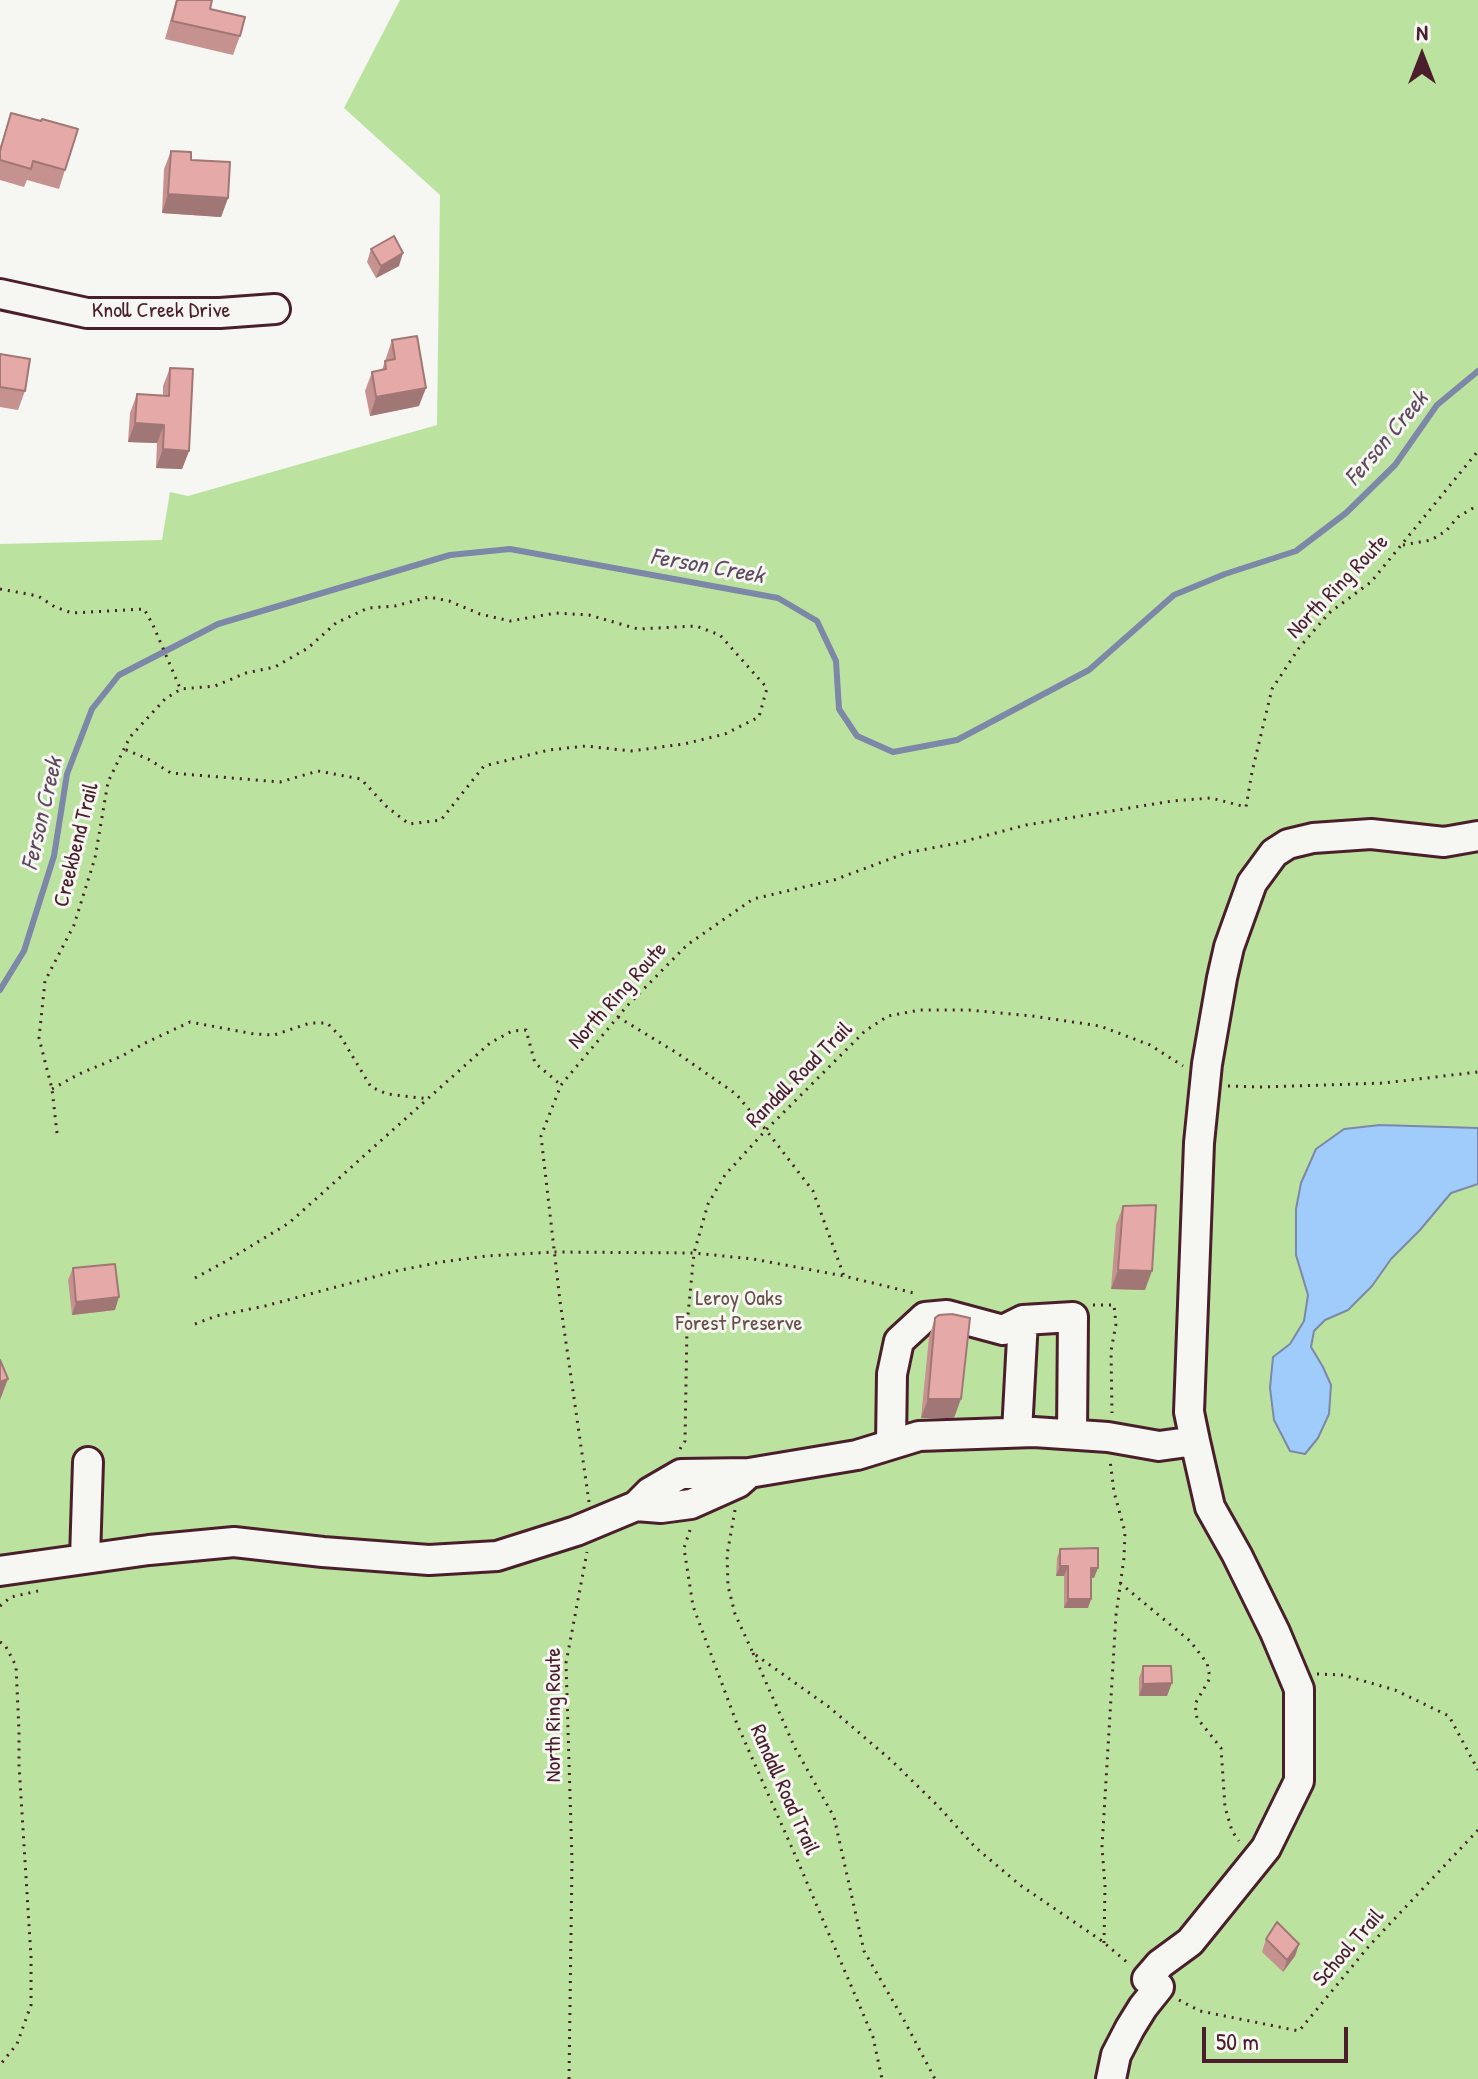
<!DOCTYPE html>
<html>
<head>
<meta charset="utf-8">
<style>
	body { margin:0 }
	#map { position:relative; width:1478px; height:2079px; overflow:hidden; background:#f6f6f2; font-family:"Patrick Hand",sans-serif }
	canvas { display:block }
	.north { position:absolute; left:1382px; top:16px; width:80px; height:80px; -webkit-text-stroke:6px #f6f6f2; paint-order:stroke; rotate:0deg; font-size:22px; font-weight:700; line-height:32px; text-align:center; color:#4a1f2b }
	.north::after { content:''; display:block; margin:auto; width:28px; height:36px; background:#4a1f2b; clip-path:polygon(50% 0,100% 100%,50% 72%,0 100%) }
	.scale { position:absolute; left:1202px; top:2027px; width:146px; height:36px; box-sizing:border-box; border:4px solid #4a1f2b; border-top:0; padding-left:10px; font-size:24px; line-height:28px; white-space:nowrap; color:#4a1f2b; -webkit-text-stroke:6px #f6f6f2; paint-order:stroke }
</style>
</head>
<body>
<div id="map">
<canvas width="1478" height="2079"></canvas>
<div class="north">N</div>
<div class="scale">50 m</div>
</div>
<script>
const ctx = document.querySelector('canvas').getContext('2d');
ctx.lineJoin = 'round';
function paint(path, color) { ctx.fillStyle = color; ctx.fill(path, 'evenodd'); }
const toPath = rows => new Path2D(rows.map(r => 'M' + r).join(''));
function trace(path, color, width, dash) { ctx.strokeStyle = color; ctx.lineWidth = width; ctx.lineCap = dash ? 'butt' : 'round'; ctx.setLineDash(dash || []); ctx.stroke(path); }
function label(font, color, halo, rows, align = 'center') {
  ctx.font = font + ' "Patrick Hand",sans-serif'; ctx.lineWidth = 6; ctx.setLineDash([]); ctx.textBaseline = 'middle'; ctx.strokeStyle = halo; ctx.fillStyle = color; for (const [text, x, y, turn = 0] of rows) {
    ctx.save(); ctx.translate(x, y); ctx.rotate((+turn || 0) * Math.PI / 180); ctx.textAlign = isNaN(turn) ? turn : align; if (halo) ctx.strokeText(text, 0, 0); ctx.fillText(text, 0, 0); ctx.restore();
  }
}
const green = toPath([
	[400,0,1478,0,1478,2079,0,2079,0,544,162,540,170,492,188,496,437,425,440,195,344,108]
]);
const water = toPath([
	[1380,1125,1478,1128,1478,1184,1451,1193,1420,1230,1391,1259,1372,1286,1348,1310,1325,1320,1314,1331,1311,1347,1323,1367,1331,1385,1329,1414,1318,1438,1305,1454,1290,1451,1274,1420,1270,1388,1273,1357,1290,1344,1304,1321,1308,1295,1296,1255,1296,1209,1301,1183,1316,1149,1344,1129,1380,1125]
]);
const stream = toPath([
	[0,990,24,951,54,856,67,774,92,709,119,675,218,624,450,555,510,549,778,598,817,621,836,661,839,709,857,736,893,752,957,740,1089,670,1174,595,1225,574,1296,551,1346,513,1395,465,1437,405,1478,371]
]);
const path = toPath([
	[1403,545,1431,540,1446,531,1458,517,1478,505],
	[0,589,38,596,55,607,72,613,144,609,153,625,180,688],
	[618,1017,677,1053,736,1094,766,1130,813,1191,844,1276],
	[1228,1086,1263,1087,1384,1083,1478,1072],
	[52,1089,79,1074,122,1056,143,1044,190,1022,254,1034,274,1035,310,1023,327,1023,341,1037,371,1087,387,1094,429,1099],
	[57,1133,52,1089,39,1038,45,981,74,925,95,858,108,782,124,749,130,737,165,699,181,689,215,686,246,673,275,667,308,648,336,623,368,608,395,606,429,597,449,601,480,614,510,621,556,613,589,615,638,629,696,626,720,635,767,688,759,717,725,734,684,744,631,751,586,746,549,750,484,766,441,820,409,824,387,807,361,779,318,771,280,782,171,773,148,759,124,749],
	[195,1278,228,1260,289,1223,490,1043,512,1031,526,1030,535,1063,561,1085],
	[1093,1305,1114,1305,1116,1324,1111,1351,1112,1413],
	[195,1324,216,1316,265,1306,396,1271,441,1262,486,1256,554,1252,694,1253,753,1259,844,1276,918,1294],
	[680,1449,685,1441,687,1325,694,1253,708,1204,725,1175,766,1130,865,1031,888,1016,920,1010,969,1010,1032,1016,1100,1026,1150,1045,1183,1066],
	[589,1502,560,1301,541,1136,561,1085,627,1006,687,945,753,899,834,880,906,853,958,843,1026,825,1172,801,1211,798,1246,807,1252,772,1272,689,1299,648,1329,613,1371,582,1478,451],
	[735,1510,727,1555,728,1586,735,1614,753,1653,829,1707,892,1761,938,1806,975,1847,1020,1885,1102,1941,1128,1963],
	[690,1530,684,1548,693,1606,737,1724,796,1857,873,2037,882,2079],
	[1120,1583,1190,1641,1207,1663,1210,1678,1195,1704,1197,1718,1221,1748,1225,1807,1232,1831,1239,1841],
	[0,1606,11,1597,38,1591],
	[0,1642,5,1645,16,1666,19,1731,19,1765,31,1957,31,2005,17,2044,0,2065],
	[753,1653,795,1748,834,1817,864,1951,905,2022,935,2079],
	[1317,1674,1343,1675,1395,1690,1449,1716,1478,1770],
	[1104,1943,1105,1886,1102,1847,1116,1615,1124,1558,1125,1532,1114,1492,1110,1460],
	[1179,2000,1200,2011,1299,2031,1369,1946,1478,1830],
	[569,2079,572,1861,566,1663,587,1552]
]);
const minor = toPath([
	[0,294,87,313,220,313,275,309],
	[1017,1432,1023,1320,1073,1317,1072,1434],
	[1195,1441,1189,1412,1199,1143,1207,1064,1222,978,1229,947,1252,883,1274,853,1288,844,1313,838,1371,834,1444,842,1478,836],
	[891,1444,892,1374,899,1341,925,1317,947,1315,1003,1330,1023,1320],
	[636,1506,661,1508,691,1504,738,1483,747,1475],
	[85,1559,88,1462],
	[0,1571,149,1550,234,1542,323,1552,429,1560,497,1556,576,1531,636,1506,650,1492,681,1474,749,1473,857,1455,919,1436,1034,1432,1108,1437,1159,1446,1195,1441,1210,1507,1237,1555,1275,1632,1299,1689,1299,1781,1266,1848,1190,1942,1160,1964,1147,1979],
	[1111,2079,1116,2055,1130,2028,1143,2007,1159,1987]
]);
const wall = toPath([
	[176,0,212,0,210,9,240,36,233,55,165,39],
	[11,113,65,170,59,189,27,180,24,187,0,180,0,147],
	[171,151,191,160,228,198,221,217,162,213,164,169],
	[371,249,399,266,376,278,367,262],
	[392,340,419,406,370,416,365,391,372,372,382,370],
	[0,354,25,391,18,410,0,407],
	[170,368,189,451,182,469,156,468,157,443,128,442,130,413,137,394,163,396,163,386],
	[1123,1206,1145,1290,1111,1289,1116,1225],
	[73,1268,115,1310,72,1315,68,1280],
	[935,1318,954,1418,921,1418,929,1337],
	[1060,1549,1094,1578,1091,1577,1091,1599,1088,1608,1064,1608,1064,1576,1056,1576,1057,1558],
	[1143,1666,1167,1696,1139,1696,1139,1678],
	[1266,1939,1299,1944,1295,1956,1283,1972,1262,1952]
]);
const shadedWall = toPath([
	[168,194,228,198,221,217,162,213],
	[403,253,399,266,376,278,381,266],
	[426,388,419,406,370,416,376,397],
	[135,423,164,425,157,443,128,442],
	[163,449,189,451,182,469,156,468],
	[1118,1270,1152,1271,1145,1290,1111,1289],
	[119,1297,115,1310,72,1315,76,1302],
	[8,1379,0,1400,0,1382],
	[928,1399,961,1399,954,1418,921,1418],
	[1060,1566,1068,1566,1064,1576,1056,1576],
	[1091,1568,1098,1568,1094,1578,1088,1577],
	[1068,1599,1091,1599,1088,1608,1064,1608],
	[1172,1683,1167,1696,1139,1696,1143,1684],
	[1299,1944,1295,1956,1283,1972,1287,1960]
]);
const building = toPath([
	[177,0,212,0,210,9,245,17,240,36,172,21,177,0],
	[11,113,41,121,42,119,78,129,65,170,33,161,31,169,0,160,0,151,11,113],
	[171,151,191,152,191,160,230,162,228,198,168,194,171,151],
	[394,236,403,253,381,266,371,249,394,236],
	[417,336,426,388,376,397,372,372,386,369,385,361,395,359,392,340,417,336],
	[0,354,30,359,25,391,0,387,0,354],
	[170,368,193,369,189,451,163,449,164,425,135,423,137,394,169,396,170,368],
	[1156,1205,1152,1271,1118,1270,1123,1206,1156,1205],
	[115,1264,119,1297,76,1302,73,1268,115,1264],
	[952,1314,970,1318,961,1399,928,1399,935,1318,939,1315,952,1314],
	[0,1360,8,1379,0,1382,0,1360],
	[1098,1548,1098,1568,1091,1568,1091,1599,1068,1599,1068,1566,1060,1566,1060,1549,1098,1548],
	[1143,1666,1171,1666,1172,1683,1143,1684,1143,1666],
	[1277,1922,1299,1944,1287,1960,1266,1939,1277,1922]
]);
const streetNames = [
	["Knoll Creek Drive",161,311],
	["North Ring Route",1338,587,-46],
	["Creekbend Trail",77,845,-76],
	["North Ring Route",618,996,-48],
	["Randall Road Trail",800,1075,-45],
	["North Ring Route",554,1715,-90],
	["Randall Road Trail",784,1790,66],
	["School Trail",1349,1948,-49]
];
const parkNames = [
	["Leroy Oaks",739,1299],
	["Forest Preserve",739,1324]
];
const waterNames = [
	["Ferson Creek",1387,439,-50],
	["Ferson Creek",707,567,10],
	["Ferson Creek",43,814,-77]
];
paint(green, '#bbe39f');
paint(water, '#9fccfa');
trace(water, '#7d87a7', 2);
trace(stream, '#7d87a7', 6);
trace(minor, '#4a1f2b', 34);
trace(path, '#4a1f2b', 3, [2, 6]);
trace(minor, '#f6f6f2', 28);
paint(wall, '#c59290');
paint(shadedWall, '#a07775');
paint(building, '#e5aaa7');
trace(building, '#a07775', 2);
label('22px', '#4a1f2b', '#f6f6f2', streetNames);
label('22px', '#665048', '#f6f6f2', parkNames);
label('italic 24px', '#5f4a5f', '#f6f6f2', waterNames);
</script>
</body>
</html>
